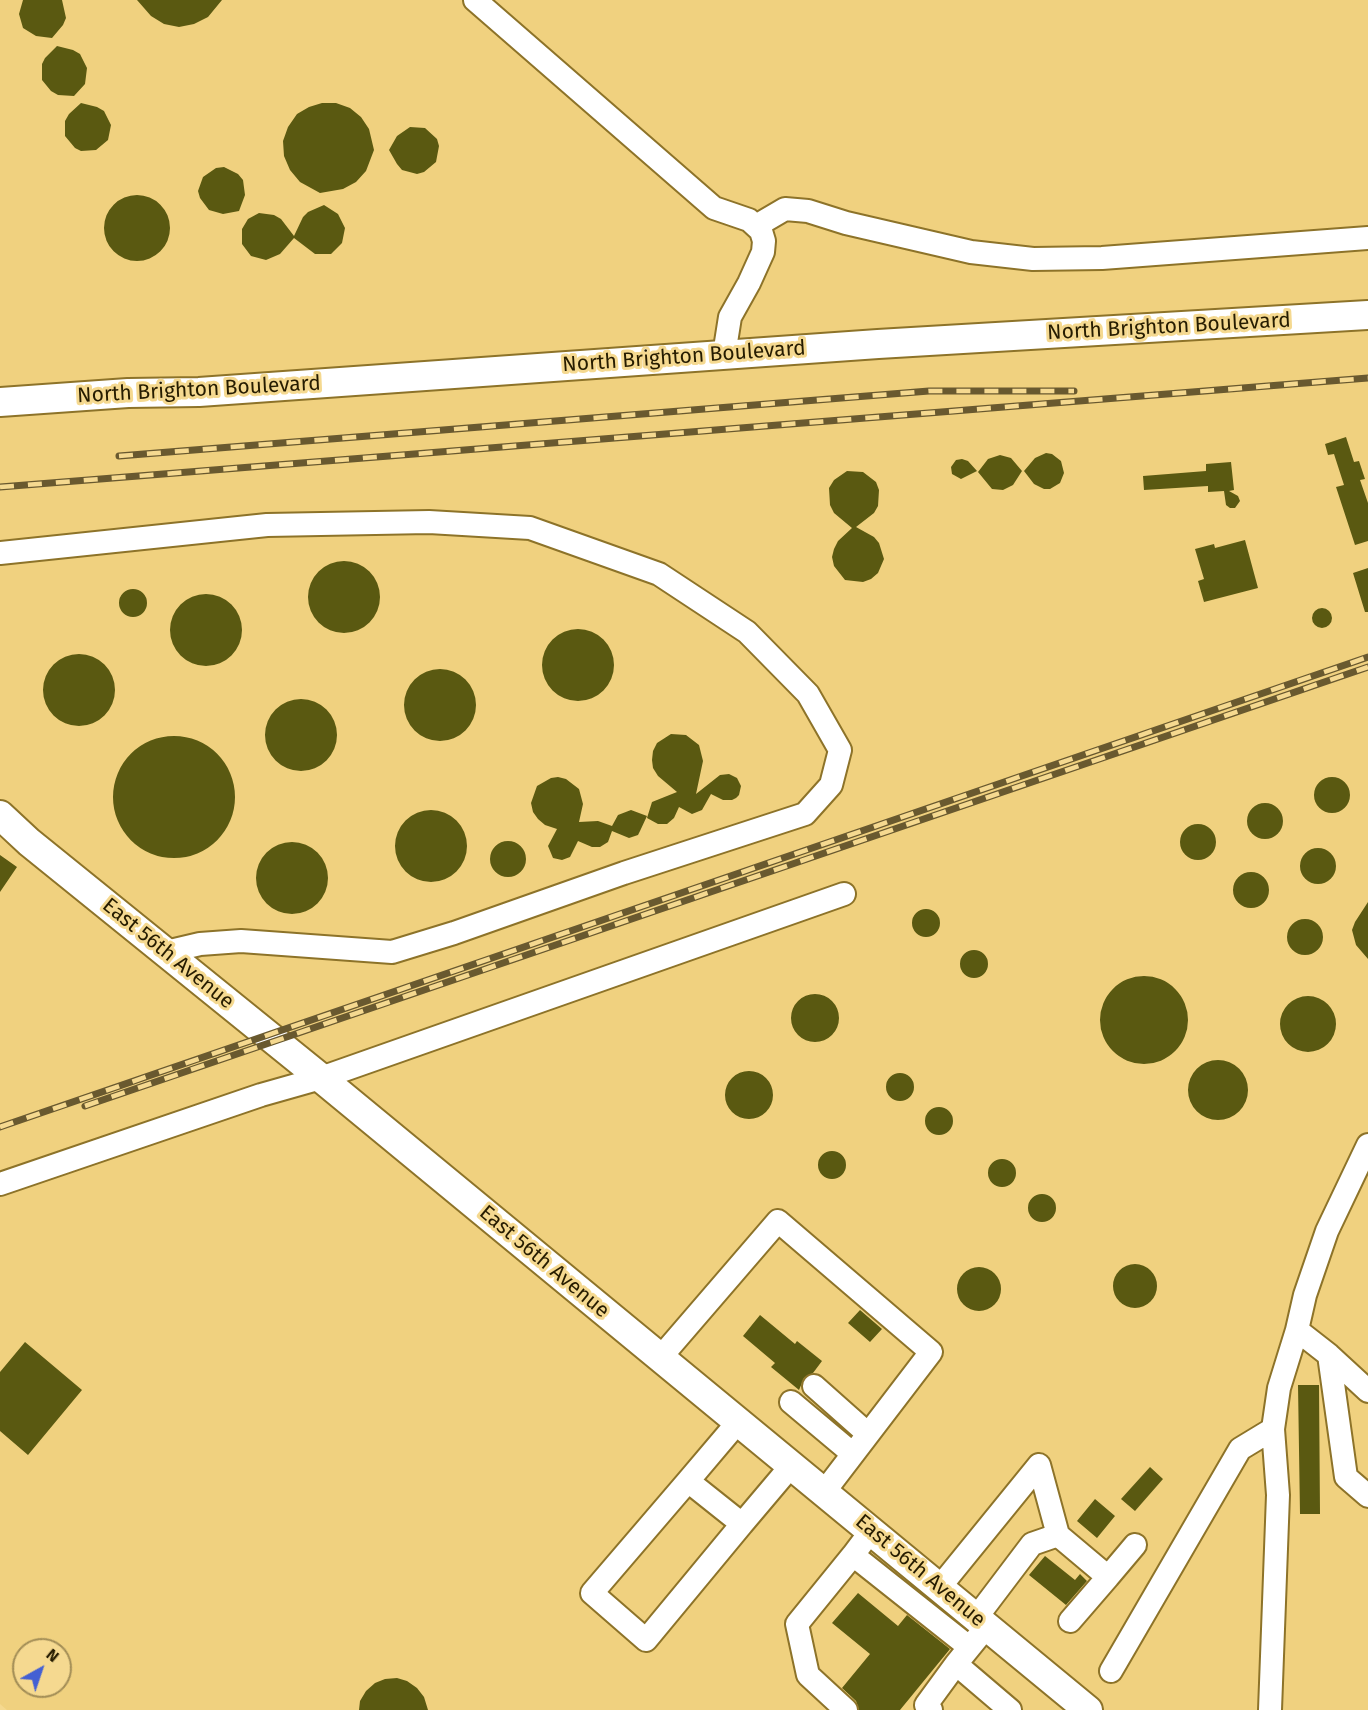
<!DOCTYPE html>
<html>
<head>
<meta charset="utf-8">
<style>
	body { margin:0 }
	#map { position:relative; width:1368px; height:1710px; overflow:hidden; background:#f5d990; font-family:"Fira Sans",sans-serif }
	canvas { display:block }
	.north { position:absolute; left:12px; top:1638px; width:60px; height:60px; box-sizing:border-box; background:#f5d990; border:2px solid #a28d56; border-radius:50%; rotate:40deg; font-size:16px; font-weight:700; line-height:24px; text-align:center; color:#261c00 }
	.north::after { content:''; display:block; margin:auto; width:21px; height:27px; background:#4460d3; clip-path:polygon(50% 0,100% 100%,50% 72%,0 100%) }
</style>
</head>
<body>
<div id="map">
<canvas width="1368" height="1710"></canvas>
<div class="north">N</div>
</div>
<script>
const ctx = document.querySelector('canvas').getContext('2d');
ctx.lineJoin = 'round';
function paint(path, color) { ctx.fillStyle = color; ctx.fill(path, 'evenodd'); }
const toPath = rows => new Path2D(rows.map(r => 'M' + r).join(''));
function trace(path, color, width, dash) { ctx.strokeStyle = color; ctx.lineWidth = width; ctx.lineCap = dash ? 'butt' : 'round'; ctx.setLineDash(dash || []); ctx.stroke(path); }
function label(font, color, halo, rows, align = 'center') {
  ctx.font = font + ' "Fira Sans",sans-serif'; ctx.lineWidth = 6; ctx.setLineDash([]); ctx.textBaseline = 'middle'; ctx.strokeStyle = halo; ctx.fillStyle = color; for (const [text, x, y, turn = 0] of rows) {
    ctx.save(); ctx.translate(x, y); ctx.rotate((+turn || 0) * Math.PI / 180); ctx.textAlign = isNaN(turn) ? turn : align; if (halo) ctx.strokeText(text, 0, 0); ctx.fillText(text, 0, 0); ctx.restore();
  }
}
const built = toPath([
	[0,0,1368,0,1368,1710,7,1710,0,1704],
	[24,1650,60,1650,60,1686,24,1686]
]);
const building = toPath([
	[23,0,62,0,66,18,63,25,52,38,36,36,23,28,19,14],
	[137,0,222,0,208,17,194,24,179,27,164,24,151,16],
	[57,46,73,50,80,54,87,68,85,84,74,96,58,95,51,91,42,80,42,64,45,58],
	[81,103,97,107,104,111,111,125,108,140,96,150,81,151,75,148,65,136,65,121,69,114],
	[322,103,336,103,350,108,361,117,369,129,374,150,366,171,356,182,343,189,320,193,300,182,290,170,284,156,283,141,288,127,297,114,309,107],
	[410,127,425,128,437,139,439,146,436,162,424,172,417,174,402,170,397,164,389,150,397,136],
	[224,167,238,174,243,180,245,195,239,211,223,214,209,210,200,198,198,191,203,177,216,168],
	'104 228a33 33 0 1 1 66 0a33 33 0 1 1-66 0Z',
	[324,205,338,214,345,228,342,243,331,254,315,254,294,238,280,254,266,260,251,256,242,244,242,229,248,219,259,213,274,215,281,219,294,236,303,217,308,212],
	[1346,437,1354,462,1359,461,1365,479,1360,480,1368,503,1368,541,1355,545,1336,487,1344,485,1334,454,1328,455,1325,444],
	[1046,453,1052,454,1061,461,1064,473,1060,483,1050,489,1044,489,1034,484,1024,471,1035,458],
	[1000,455,1011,458,1022,471,1013,485,1003,490,992,489,978,472,988,459],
	[962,459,968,461,977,471,961,479,952,474,951,467,956,460],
	[1231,462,1234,490,1229,491,1238,496,1240,501,1235,508,1230,508,1226,505,1224,491,1208,492,1208,486,1144,490,1143,476,1206,471,1206,464],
	[847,471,863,472,876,482,879,490,878,506,874,513,856,527,874,537,879,543,884,559,878,573,871,579,863,582,845,580,834,566,832,557,834,549,838,541,852,528,834,513,830,505,829,488,834,480],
	[1245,540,1258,588,1204,602,1198,581,1204,579,1195,549,1214,544,1215,548],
	'308 597a36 36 0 1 1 72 0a36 36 0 1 1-72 0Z',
	[1368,568,1368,612,1365,612,1353,573],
	'119 603a14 14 0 1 1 28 0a14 14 0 1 1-28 0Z',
	'170 630a36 36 0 1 1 72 0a36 36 0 1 1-72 0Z',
	'1312 618a10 10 0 1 1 20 0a10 10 0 1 1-20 0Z',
	'542 665a36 36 0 1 1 72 0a36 36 0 1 1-72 0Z',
	'43 690a36 36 0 1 1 72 0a36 36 0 1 1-72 0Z',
	'404 705a36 36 0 1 1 72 0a36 36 0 1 1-72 0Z',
	'265 735a36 36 0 1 1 72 0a36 36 0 1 1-72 0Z',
	[671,734,686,735,699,745,703,761,696,794,720,775,729,774,737,778,741,786,739,795,736,798,732,800,723,800,711,794,702,810,692,814,679,807,674,818,667,824,658,824,647,818,652,802,677,792,658,776,653,768,652,760,653,751,657,743],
	'113 797a61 61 0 1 1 122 0a61 61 0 1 1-122 0Z',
	[558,777,566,779,579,789,583,804,579,822,598,821,612,826,618,815,631,810,647,816,640,831,638,835,629,838,612,831,608,842,600,847,592,847,578,841,570,857,562,860,553,858,548,846,557,829,545,825,538,819,533,812,531,803,537,786,551,778],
	'1314 795a18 18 0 1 1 36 0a18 18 0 1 1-36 0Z',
	'1247 821a18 18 0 1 1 36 0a18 18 0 1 1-36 0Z',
	'395 846a36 36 0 1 1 72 0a36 36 0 1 1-72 0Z',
	'1180 842a18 18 0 1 1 36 0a18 18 0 1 1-36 0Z',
	'490 859a18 18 0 1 1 36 0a18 18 0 1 1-36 0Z',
	'256 878a36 36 0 1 1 72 0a36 36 0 1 1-72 0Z',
	'1300 866a18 18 0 1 1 36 0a18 18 0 1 1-36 0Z',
	[0,855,17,867,0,892],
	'1233 890a18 18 0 1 1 36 0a18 18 0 1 1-36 0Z',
	[1368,902,1368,959,1356,945,1352,930,1355,922],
	'912 923a14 14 0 1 1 28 0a14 14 0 1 1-28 0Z',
	'1287 937a18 18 0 1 1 36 0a18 18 0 1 1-36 0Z',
	'960 964a14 14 0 1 1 28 0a14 14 0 1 1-28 0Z',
	'1100 1020a44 44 0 1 1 88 0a44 44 0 1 1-88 0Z',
	'791 1018a24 24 0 1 1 48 0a24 24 0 1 1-48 0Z',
	'1280 1024a28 28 0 1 1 56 0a28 28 0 1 1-56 0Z',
	'1188 1090a30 30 0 1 1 60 0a30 30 0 1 1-60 0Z',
	'725 1095a24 24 0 1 1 48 0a24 24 0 1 1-48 0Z',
	'886 1087a14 14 0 1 1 28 0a14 14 0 1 1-28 0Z',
	'925 1121a14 14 0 1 1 28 0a14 14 0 1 1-28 0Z',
	'818 1165a14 14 0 1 1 28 0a14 14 0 1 1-28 0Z',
	'988 1173a14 14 0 1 1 28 0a14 14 0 1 1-28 0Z',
	'1028 1208a14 14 0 1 1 28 0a14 14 0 1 1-28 0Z',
	'1113 1286a22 22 0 1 1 44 0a22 22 0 1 1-44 0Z',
	'957 1289a22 22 0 1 1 44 0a22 22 0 1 1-44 0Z',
	[860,1310,882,1329,870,1342,848,1323],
	[760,1315,795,1344,797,1341,822,1361,813,1373,804,1378,799,1390,771,1367,775,1363,743,1336],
	[25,1342,82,1390,28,1455,0,1431,0,1372],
	[1298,1385,1319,1385,1320,1514,1300,1514],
	[1150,1467,1163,1479,1135,1511,1121,1499],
	[1095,1499,1115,1516,1097,1538,1077,1521],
	[1045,1556,1075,1580,1080,1574,1087,1581,1066,1605,1029,1575],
	[858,1593,898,1626,907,1615,950,1649,900,1710,859,1710,856,1701,842,1688,870,1654,832,1623],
	[397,1678,407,1681,417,1688,424,1697,428,1710,359,1710,360,1701,366,1691,375,1683,385,1679]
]);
const minor = toPath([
	[475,0,714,208,749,220,761,231,764,241,763,252,749,283,730,317,724,355],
	[756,226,785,209,808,211,846,223,971,252,1033,259,1102,258,1368,238],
	[0,553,267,525,429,522,530,528,659,574,747,632,808,694,840,750,831,785,805,814,624,873,454,933,392,952,241,941,200,944,166,952],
	[0,1184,261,1095,321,1078,844,894],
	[1297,1330,1305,1295,1327,1231,1368,1145],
	[1329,1355,1346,1477,1368,1496],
	[660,1358,778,1221,931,1352,824,1492],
	[814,1386,868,1434],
	[791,1402,853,1454],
	[688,1481,742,1524,646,1640,592,1593,688,1481,738,1422],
	[742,1524,791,1466],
	[862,1543,853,1555,969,1647],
	[939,1588,1039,1465,1058,1535,1108,1577,1135,1545],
	[976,1618,1032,1544,1058,1535],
	[1070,1621,1108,1577],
	[978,1637,956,1664,1010,1710],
	[1111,1671,1240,1449,1273,1429],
	[846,1710,808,1675,797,1624,853,1555],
	[931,1710,926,1705,956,1664],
	[1270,1710,1278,1495,1273,1429,1279,1388,1297,1330,1329,1355,1368,1391]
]);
const major = toPath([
	[0,402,128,393,199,392,878,344,1368,315],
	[0,815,29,842,321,1078,1088,1710]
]);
const rail = toPath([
	[119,456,929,391,1074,391],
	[0,487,1368,378],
	[85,1106,1368,667],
	[0,1127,1368,657]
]);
const streetNames = [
	["North Brighton Boulevard",1169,327,-3],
	["North Brighton Boulevard",684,357,-4],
	["North Brighton Boulevard",199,390,-3],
	["East 56th Avenue",168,954,39],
	["East 56th Avenue",544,1262,40],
	["East 56th Avenue",920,1571,40]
];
paint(built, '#f0d17f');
paint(building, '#5a5911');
trace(minor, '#8d7329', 26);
trace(major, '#8d7329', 32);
trace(minor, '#fff', 22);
trace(major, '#fff', 28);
trace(rail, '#69592f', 7);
trace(rail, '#f5d990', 4.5, [14]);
label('21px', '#261c00', '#f5d990', streetNames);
</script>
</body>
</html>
